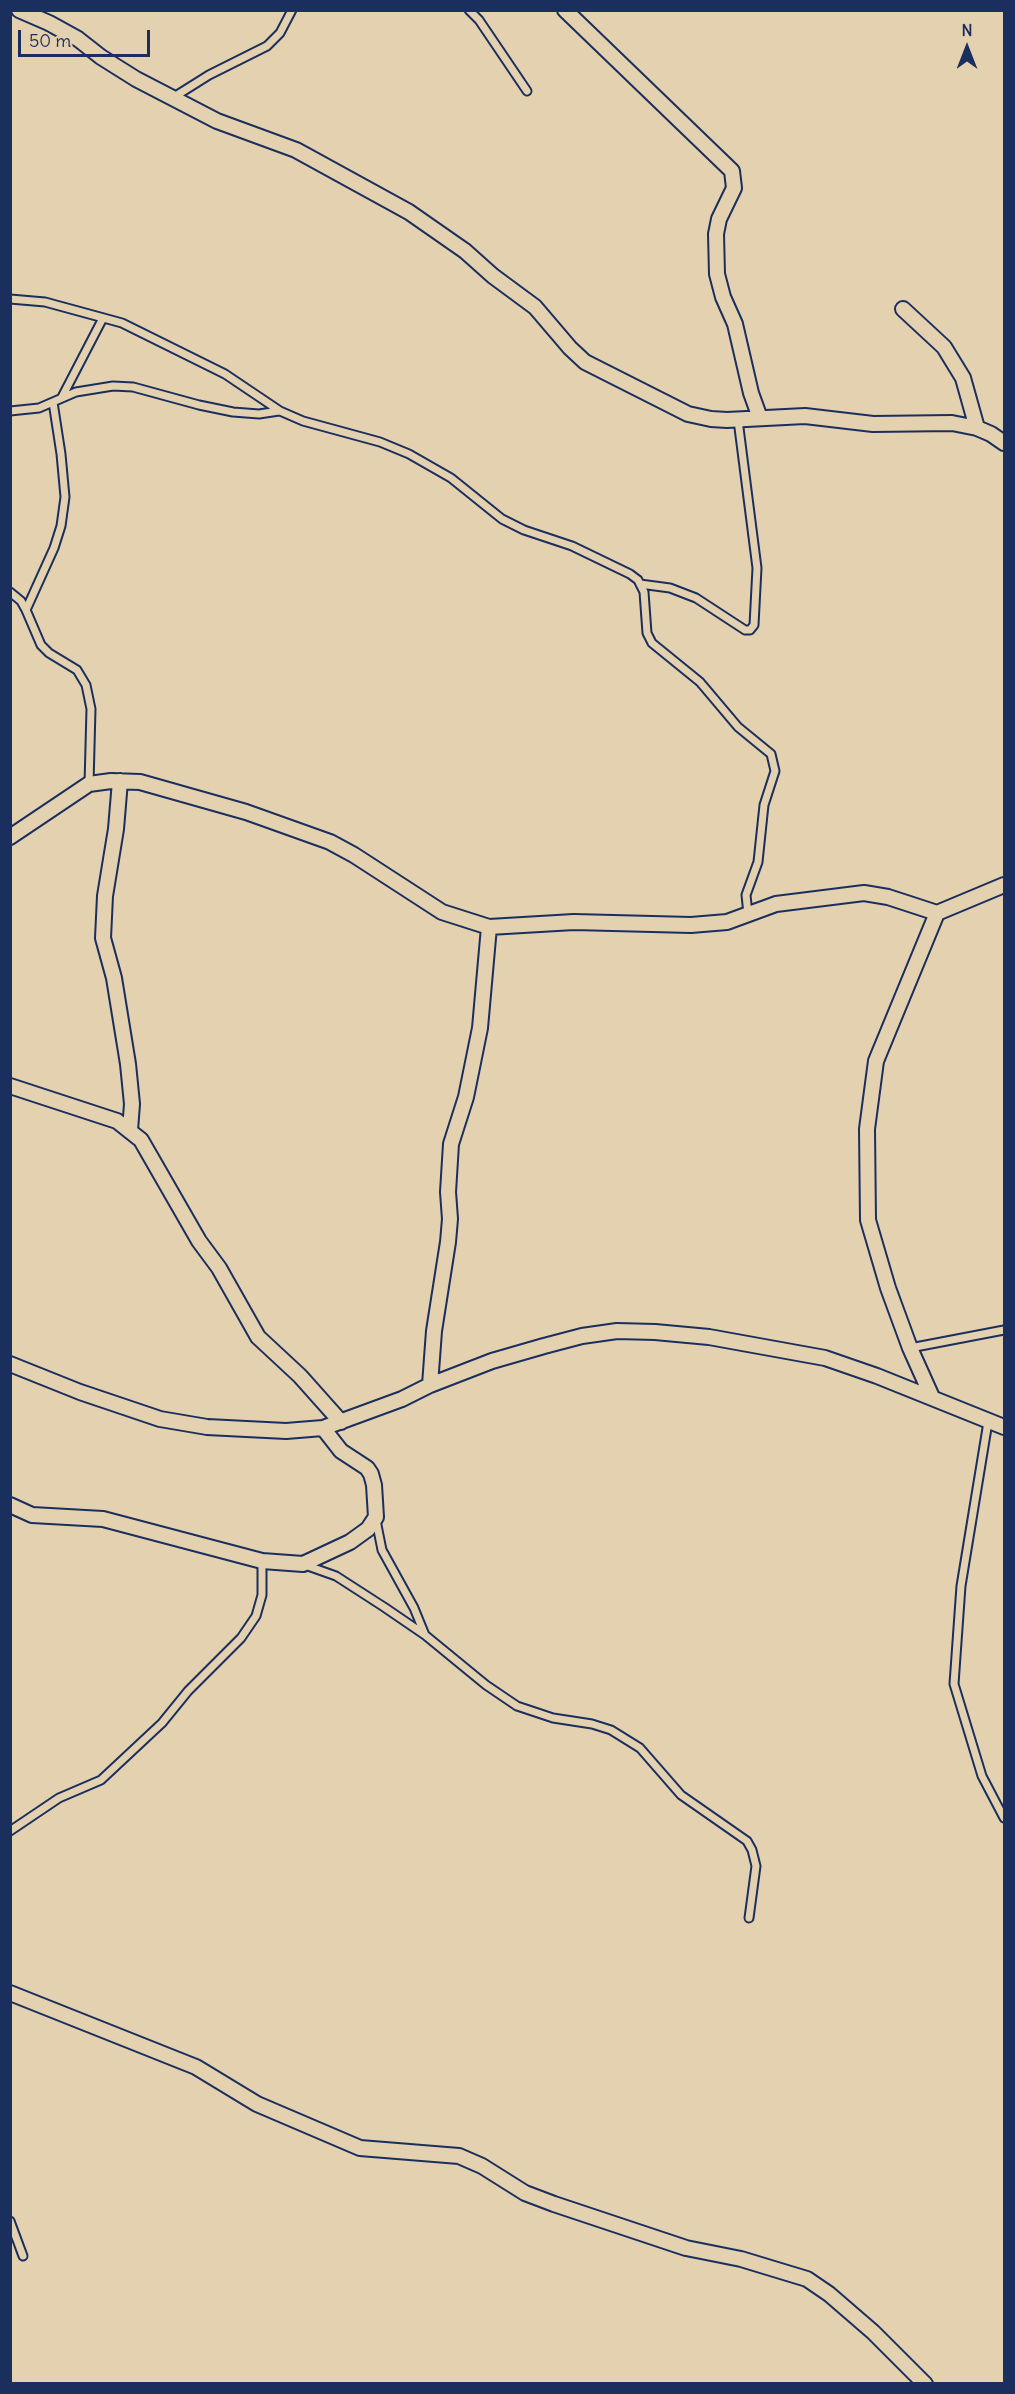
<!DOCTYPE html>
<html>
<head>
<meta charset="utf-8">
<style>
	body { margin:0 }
	#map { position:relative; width:1015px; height:2394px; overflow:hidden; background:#e4d1af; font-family:Delius,sans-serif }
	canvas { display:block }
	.frame { position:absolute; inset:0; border:12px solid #1b2f5e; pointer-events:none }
	.north { position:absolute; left:937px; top:18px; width:60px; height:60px; -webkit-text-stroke:4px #e4d1af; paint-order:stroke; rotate:0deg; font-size:16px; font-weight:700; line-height:24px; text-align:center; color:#1b2f5e }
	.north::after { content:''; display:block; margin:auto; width:21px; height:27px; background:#1b2f5e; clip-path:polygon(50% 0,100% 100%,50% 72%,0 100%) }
	.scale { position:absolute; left:18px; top:30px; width:132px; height:27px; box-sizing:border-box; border:3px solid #1b2f5e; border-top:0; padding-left:8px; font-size:18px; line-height:21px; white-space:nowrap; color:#1b2f5e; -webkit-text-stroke:4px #e4d1af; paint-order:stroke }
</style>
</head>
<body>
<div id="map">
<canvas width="1015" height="2394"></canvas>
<div class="frame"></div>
<div class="north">N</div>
<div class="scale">50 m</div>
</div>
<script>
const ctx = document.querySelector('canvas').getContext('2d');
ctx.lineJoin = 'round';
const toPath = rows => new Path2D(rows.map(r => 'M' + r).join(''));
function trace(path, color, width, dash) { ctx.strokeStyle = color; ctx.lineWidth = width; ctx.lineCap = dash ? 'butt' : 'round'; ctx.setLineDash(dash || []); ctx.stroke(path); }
const lane = toPath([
	[469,10,479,20,527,91],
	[174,97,209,75,267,46,280,33,292,10],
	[10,299,45,302,122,323,225,374,280,411,303,421,380,442,409,454,451,478,502,519,524,530,572,546,630,574,638,580,644,592,647,633,652,643,700,682,738,727,771,754,775,771,764,805,758,862,746,895,748,914],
	[62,397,103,318],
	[10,411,39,408,76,392,113,386,133,387,199,405,233,412,259,414,279,411],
	[640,584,670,588,696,598,745,630,750,630,754,625,757,568,738,420],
	[10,592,21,601,26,610,41,645,49,653,77,670,86,685,91,709,89,784],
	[26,610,54,548,61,526,65,497,61,454,53,402],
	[910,1348,1004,1330],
	[988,1422,961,1586,954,1684,982,1776,1004,1818],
	[376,1520,382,1550,414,1608,425,1635],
	[305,1565,336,1576,384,1607,425,1635,486,1685,517,1706,553,1718,592,1724,611,1730,640,1748,681,1795,747,1841,752,1850,756,1866,749,1918],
	[10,1831,59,1798,101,1780,162,1723,188,1691,241,1638,256,1616,262,1595,262,1561],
	[10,2221,23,2256]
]);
const street = toPath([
	[19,10,49,23,78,39,101,57,136,79,217,121,296,150,409,212,465,251,493,276,535,307,570,348,585,362,688,414,711,419,727,420,805,416,873,424,952,423,977,428,991,434,1004,443],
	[565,10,732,171,734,188,719,219,716,234,717,274,723,297,735,324,751,393,760,418],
	[903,309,944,347,963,378,977,428],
	[120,781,116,829,105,896,103,938,114,978,128,1064,132,1104,130,1130],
	[10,837,89,784,111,781,140,782,246,812,330,842,354,855,442,912,489,927,480,1028,466,1097,451,1144,448,1192,450,1219,448,1242,434,1331,430,1385],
	[489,927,574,922,691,925,727,922,776,904,864,893,888,897,937,913],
	[10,1086,117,1121,141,1140,199,1241,219,1268,258,1337,300,1376,341,1422],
	[10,1364,80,1392,160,1419,207,1427,286,1431,323,1428,402,1399,430,1385,492,1361,544,1346,582,1336,617,1331,655,1332,709,1337,825,1358,877,1376,1004,1427],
	[932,1397,910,1348,888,1288,868,1220,867,1129,876,1061,937,913,1004,885],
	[10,1505,32,1515,103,1519,262,1561,303,1564,350,1542,368,1529,376,1517,374,1485,371,1474,367,1468,341,1451,323,1428],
	[10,1993,196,2067,257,2104,360,2148,459,2156,482,2166,525,2193,554,2204,686,2248,741,2259,807,2279,829,2294,873,2332,925,2384]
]);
trace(lane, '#1b2f5e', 11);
trace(street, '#1b2f5e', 18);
trace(lane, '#e4d1af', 7);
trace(street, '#e4d1af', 14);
</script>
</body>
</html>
